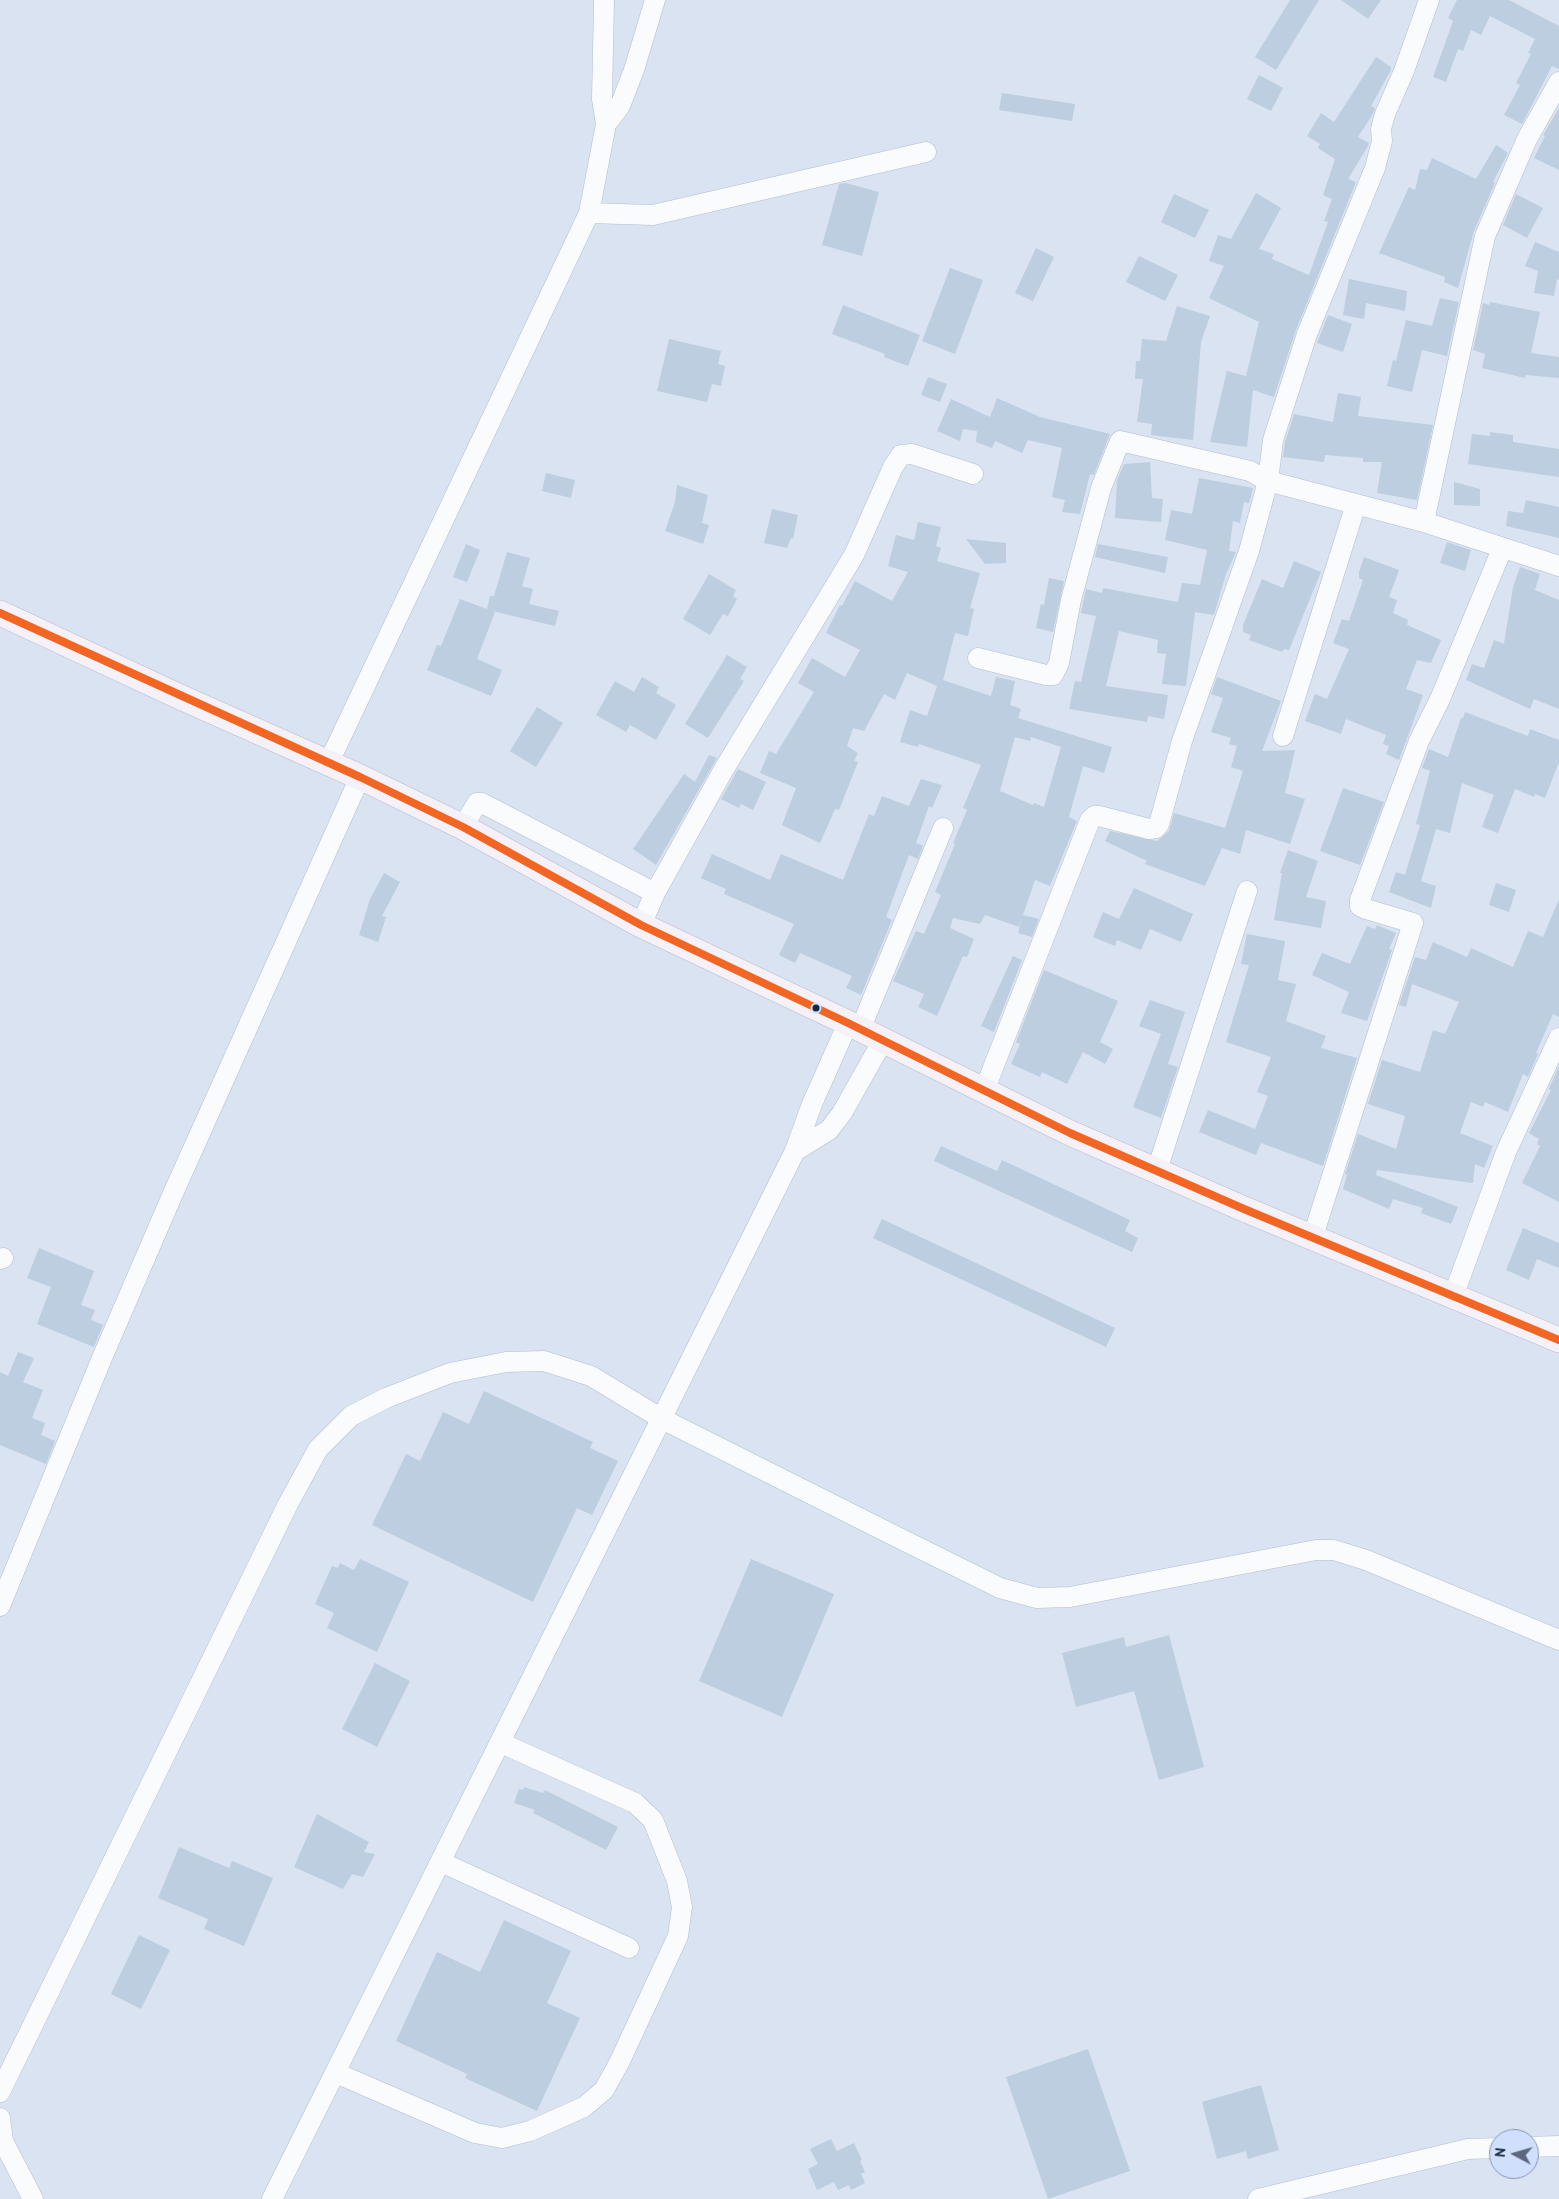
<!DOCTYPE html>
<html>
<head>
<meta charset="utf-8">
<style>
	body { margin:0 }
	#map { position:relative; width:1559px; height:2199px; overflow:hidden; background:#dae3f2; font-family:"PT Sans",sans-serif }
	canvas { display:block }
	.north { position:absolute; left:1489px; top:2129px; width:50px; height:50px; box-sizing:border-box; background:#d0e0fc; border:1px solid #8696b1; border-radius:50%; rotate:276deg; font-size:14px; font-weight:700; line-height:20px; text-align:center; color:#182640 }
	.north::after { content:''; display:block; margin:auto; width:18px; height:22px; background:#5c687e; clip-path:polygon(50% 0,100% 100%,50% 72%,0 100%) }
</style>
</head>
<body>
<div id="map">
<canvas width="1559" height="2199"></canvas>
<div class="north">N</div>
</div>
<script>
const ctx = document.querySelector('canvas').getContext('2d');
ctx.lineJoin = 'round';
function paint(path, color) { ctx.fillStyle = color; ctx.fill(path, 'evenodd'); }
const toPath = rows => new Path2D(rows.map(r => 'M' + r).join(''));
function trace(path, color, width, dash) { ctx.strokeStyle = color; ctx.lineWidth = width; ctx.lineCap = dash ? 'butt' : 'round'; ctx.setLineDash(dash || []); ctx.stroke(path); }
const building = toPath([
	[1290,0,1319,0,1276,70,1255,57],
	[1341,0,1381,0,1368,19],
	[1457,0,1509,0,1559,26,1559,69,1552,66,1522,124,1504,115,1520,85,1516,83,1531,54,1528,53,1535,39,1490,16,1481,35,1471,30,1463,51,1458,49,1446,82,1433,77,1453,21,1448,18],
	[1376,57,1391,67,1391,70,1371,106,1375,108,1373,114,1358,137,1369,143,1368,146,1348,179,1356,182,1296,330,1274,397,1253,390,1247,447,1210,442,1227,371,1246,376,1259,322,1209,298,1224,266,1209,261,1218,235,1231,239,1256,193,1281,208,1259,249,1274,254,1272,259,1309,275,1328,222,1324,221,1332,199,1323,195,1335,159,1318,148,1320,144,1307,136,1321,113,1334,122],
	[1259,75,1283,88,1271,111,1247,99],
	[1002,93,1075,104,1072,121,999,110],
	[1559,108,1559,170,1534,158,1545,136,1543,135],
	[1496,145,1508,153,1493,182,1495,183,1474,231,1458,288,1444,282,1445,277,1379,253,1409,187,1415,190,1420,169,1427,170,1432,158,1476,179],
	[846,183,879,192,862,256,822,245,839,184],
	[1174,194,1209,210,1195,238,1161,222],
	[1516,194,1543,208,1527,238,1503,225],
	[1535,242,1559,252,1559,280,1557,279,1554,296,1534,293,1538,271,1525,266],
	[1036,248,1054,257,1033,301,1015,293],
	[1139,256,1178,275,1165,301,1126,282],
	[950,268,983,280,955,354,922,341],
	[1349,279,1407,291,1405,311,1366,303,1364,319,1343,315],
	[1440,298,1459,302,1447,356,1422,350,1412,392,1387,386,1393,360,1396,361,1406,320,1432,326],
	[1490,302,1540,312,1531,353,1559,357,1559,378,1526,375,1525,378,1482,368,1485,354,1473,350,1483,303,1489,305],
	[843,305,920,335,908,366,884,357,885,354,832,334],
	[1177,306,1210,316,1201,342,1193,440,1151,435,1152,424,1137,422,1143,379,1135,379,1136,361,1140,361,1142,339,1166,341],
	[1328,315,1352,324,1343,352,1317,343],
	[669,339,721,351,718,364,725,366,721,386,712,384,707,402,657,391],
	[928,377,947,384,940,402,921,395],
	[1338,393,1361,397,1358,416,1433,425,1417,500,1377,493,1382,462,1363,462,1363,458,1325,455,1324,462,1283,457,1285,442,1294,414,1333,422],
	[997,398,1040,417,1110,434,1094,475,1090,474,1080,514,1062,512,1065,500,1052,497,1062,448,1028,440,1022,453,995,441,992,448,976,442,977,431,963,429,960,441,937,431,951,399,990,417],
	[1490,432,1513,435,1513,442,1559,449,1559,477,1468,464,1472,434,1490,436],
	[1150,462,1152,498,1163,499,1161,522,1115,518,1117,480,1124,464],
	[546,473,575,480,571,498,542,491],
	[1199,478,1253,488,1249,503,1244,502,1240,523,1233,521,1229,551,1236,552,1226,574,1214,615,1195,612,1186,686,1162,684,1166,654,1157,653,1158,640,1119,631,1106,686,1168,695,1164,719,1148,716,1147,722,1069,709,1075,681,1081,682,1096,616,1081,613,1086,589,1102,593,1103,588,1178,602,1182,583,1200,585,1207,550,1165,540,1171,510,1192,514],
	[1454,482,1480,489,1480,506,1454,505],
	[677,485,708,495,702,523,709,525,703,544,665,531,675,502],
	[1526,500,1559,507,1559,538,1506,526,1508,511,1523,513],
	[772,509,798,515,793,539,791,538,787,548,764,543],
	[918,522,941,527,936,546,941,548,937,561,980,573,970,608,974,609,968,636,955,633,943,680,991,696,996,677,1015,681,1010,705,1021,709,1018,718,1112,747,1104,773,1083,766,1069,817,1077,821,1050,886,1035,880,1023,915,1039,919,1032,937,1018,933,1022,918,1019,927,985,915,980,924,953,918,950,928,974,939,967,957,963,956,937,1016,918,1007,924,994,893,981,916,931,924,934,941,895,935,892,955,844,953,843,967,810,963,808,981,765,919,744,918,747,900,742,910,710,927,716,937,686,907,673,895,700,884,694,864,731,853,728,847,746,858,753,854,761,858,762,839,810,835,809,820,843,782,825,796,788,760,773,769,751,776,754,814,692,798,683,812,658,845,677,860,650,826,633,840,605,842,606,855,581,892,601,908,572,888,566,896,535,914,540],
	[1015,737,1030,741,1031,737,1061,747,1044,807,1034,803,1033,805,1000,791],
	[966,539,1006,543,1006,563,985,564],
	[1447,542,1471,550,1465,571,1440,563],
	[466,544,480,550,467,582,453,577],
	[1098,544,1168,557,1165,573,1095,557],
	[507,552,530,558,522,586,533,589,529,604,559,611,555,626,492,611,495,612,477,659,502,670,491,696,427,670,437,645,441,646,460,599,487,609,490,596,494,596],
	[1364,557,1399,570,1389,597,1397,600,1393,613,1408,620,1407,625,1441,640,1431,663,1417,660,1406,689,1423,695,1399,760,1386,754,1389,746,1383,744,1386,735,1346,719,1341,734,1305,721,1315,694,1327,699,1349,649,1333,643,1342,619,1349,621,1363,580,1359,578,1359,572],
	[1294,561,1321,572,1289,650,1284,649,1282,652,1249,640,1251,635,1243,632,1243,625,1262,579,1283,588],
	[1520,567,1540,574,1535,590,1559,600,1559,709,1534,699,1530,709,1466,680,1472,664,1484,668,1494,640,1504,644,1513,587],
	[709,574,736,590,733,596,737,599,728,616,723,614,710,635,683,619],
	[1049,578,1064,581,1053,632,1036,628,1041,604,1044,605],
	[727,655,747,667,740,679,744,681,708,738,685,724],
	[642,677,659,687,656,693,676,705,656,740,630,725,626,732,596,715,615,681,634,692],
	[1217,677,1281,701,1262,751,1295,750,1285,793,1305,799,1290,844,1246,830,1240,854,1222,848,1205,886,1145,864,1147,861,1105,841,1110,831,1157,841,1169,831,1174,813,1225,828,1243,771,1231,767,1237,746,1229,744,1231,738,1211,732,1223,698,1211,694],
	[537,707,563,723,536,767,510,751],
	[1465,712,1528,736,1530,729,1559,740,1559,762,1545,798,1535,794,1534,797,1515,789,1498,833,1482,827,1494,795,1462,783,1450,833,1436,829,1421,881,1436,886,1431,908,1389,892,1396,872,1405,875,1420,825,1416,824,1430,771,1422,768,1429,749,1448,757,1461,718,1463,718],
	[709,755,717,758,656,865,633,849,684,774,695,782],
	[738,769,766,782,753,810,741,804,739,808,721,799],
	[921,779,942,785,932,808,929,806,916,843,923,846,918,859,909,855,886,917,892,920,861,995,846,988,852,976,800,953,795,963,779,955,794,924,724,894,726,889,701,878,712,854,770,880,781,854,843,880,869,814,874,816,882,796,909,806],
	[1343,788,1384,802,1360,865,1320,851],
	[1288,850,1318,861,1306,897,1326,901,1321,928,1274,920,1282,873,1280,873],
	[384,873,400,882,382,916,386,917,378,942,359,935,370,899],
	[1496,883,1516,890,1509,912,1489,905],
	[1134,888,1193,914,1181,942,1150,929,1141,950,1117,940,1115,946,1093,937,1103,912,1119,919],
	[1559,899,1559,1017,1553,1014,1536,1053,1538,1054,1528,1077,1523,1074,1508,1112,1485,1102,1483,1107,1471,1102,1460,1133,1493,1146,1484,1168,1475,1164,1473,1183,1377,1170,1376,1175,1458,1207,1451,1224,1421,1213,1423,1208,1393,1199,1389,1209,1343,1189,1347,1175,1345,1174,1358,1134,1396,1149,1405,1116,1368,1104,1382,1060,1420,1072,1433,1030,1445,1034,1459,1002,1412,984,1406,1007,1399,1005,1415,957,1426,960,1433,942,1467,957,1471,948,1513,967,1528,931,1543,937],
	[1377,925,1396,933,1389,949,1392,950,1367,1021,1341,1013,1349,992,1312,975,1322,953,1350,964,1367,926,1375,929],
	[1247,934,1285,941,1278,980,1296,984,1286,1021,1326,1036,1321,1048,1357,1058,1323,1166,1261,1143,1256,1155,1199,1132,1208,1110,1255,1129,1268,1096,1257,1092,1271,1057,1226,1042,1249,965,1241,964],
	[1013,956,1022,960,994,1032,981,1026],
	[1044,970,1118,1001,1100,1042,1113,1049,1105,1064,1083,1052,1067,1084,1042,1072,1040,1077,1011,1064,1020,1044,1016,1042],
	[1150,1000,1185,1012,1168,1064,1178,1067,1161,1118,1133,1107,1161,1034,1139,1026],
	[1559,1066,1559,1202,1522,1183,1540,1146,1537,1144,1539,1139,1529,1133,1551,1090,1549,1089],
	[941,1146,997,1171,1002,1160,1130,1220,1125,1231,1138,1238,1132,1252,934,1161],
	[882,1219,1115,1328,1106,1347,873,1238],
	[1523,1228,1559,1243,1559,1268,1537,1259,1529,1280,1506,1270],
	[39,1248,94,1271,81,1305,95,1310,91,1320,103,1325,94,1347,37,1324,51,1287,27,1278],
	[18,1352,34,1358,23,1382,43,1390,32,1418,45,1423,41,1435,55,1441,46,1464,0,1445,0,1372,8,1376],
	[484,1391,593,1442,590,1448,618,1461,592,1515,577,1508,533,1602,372,1525,406,1454,420,1461,443,1412,469,1424],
	[360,1559,409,1582,377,1652,327,1628,334,1613,315,1604,332,1566,338,1568,340,1563,354,1570],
	[751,1559,834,1594,782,1717,699,1681],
	[1169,1635,1204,1767,1159,1780,1134,1691,1076,1707,1062,1653,1124,1637,1126,1647],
	[375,1663,410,1681,377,1747,342,1729],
	[524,1787,543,1793,545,1790,618,1827,606,1850,533,1813,535,1810,514,1803,519,1789,523,1790],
	[317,1814,369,1842,364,1852,375,1854,363,1877,352,1874,343,1889,294,1867],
	[179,1847,229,1868,232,1861,273,1878,244,1946,204,1929,208,1919,158,1898],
	[504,1920,571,1951,547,2003,580,2018,537,2111,465,2078,467,2074,396,2041,437,1952,480,1972],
	[139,1935,170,1950,141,2009,111,1994],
	[1088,2049,1130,2171,1048,2199,1006,2077],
	[1261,2085,1279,2150,1248,2159,1246,2151,1217,2159,1202,2102],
	[831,2139,837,2151,854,2143,862,2160,860,2161,865,2172,861,2174,865,2183,851,2190,849,2185,838,2190,834,2182,817,2190,808,2169,818,2164,810,2149]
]);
const minor = toPath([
	[606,124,620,106,634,70,655,0],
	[589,213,653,215,926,152],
	[1424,522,1485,236,1527,139,1559,82],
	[978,658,1046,675,1053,675,1059,663,1071,600,1101,488,1120,441,1250,471,1268,481,1424,522,1559,566],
	[1283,736,1356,504],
	[329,762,589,213,606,124,602,99,604,0],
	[463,827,477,803,482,803,655,893],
	[641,925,655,893,724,769,854,555,893,467,901,455,912,454,973,474],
	[860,1030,943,828],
	[984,1091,1090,820,1094,816,1099,816,1149,829,1156,828,1159,824,1182,741,1249,551,1268,481,1273,440,1307,334,1375,168,1382,141,1381,129,1385,114,1404,71,1429,0],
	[795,1151,829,1130,842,1113,882,1042],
	[1157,1170,1247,891],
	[1313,1236,1413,923,1366,909,1360,906,1360,900,1419,741,1440,699,1502,549],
	[0,1259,3,1258],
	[1454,1294,1506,1152,1559,1038],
	[0,1606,102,1358,171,1198,360,777],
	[441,1862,629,1948],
	[336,2073,475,2133,502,2138,530,2131,584,2107,604,2090,619,2063,678,1936,682,1907,677,1881,653,1820,635,1803,501,1743],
	[0,2092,288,1504,318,1449,351,1416,386,1398,450,1373,506,1362,544,1361,591,1376,662,1419,897,1537,1000,1588,1037,1598,1070,1597,1316,1550,1334,1550,1366,1560,1559,1640],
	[0,2118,3,2141,33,2199],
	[1529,2147,1559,2146],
	[272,2199,795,1151,812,1104,848,1023],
	[1258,2199,1468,2149,1499,2148]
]);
const major = toPath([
	[0,613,178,696,360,777,463,827,641,925,848,1023,1070,1133,1244,1209,1559,1340]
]);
const bus1 = toPath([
	[0,613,360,777,463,827,641,925,848,1023,1070,1133,1244,1209,1559,1340]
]);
const markers = [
	[816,1008,4.5,"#182640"]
];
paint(building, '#bccedf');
trace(minor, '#b2bdd0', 21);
trace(major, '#bbbac9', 26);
trace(minor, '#f9fbfd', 20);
trace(major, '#f4f1f8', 25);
trace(bus1, '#f26522', 8);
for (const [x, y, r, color] of markers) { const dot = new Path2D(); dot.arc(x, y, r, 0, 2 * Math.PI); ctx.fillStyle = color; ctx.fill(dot); trace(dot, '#d0e0fc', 2); }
</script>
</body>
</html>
